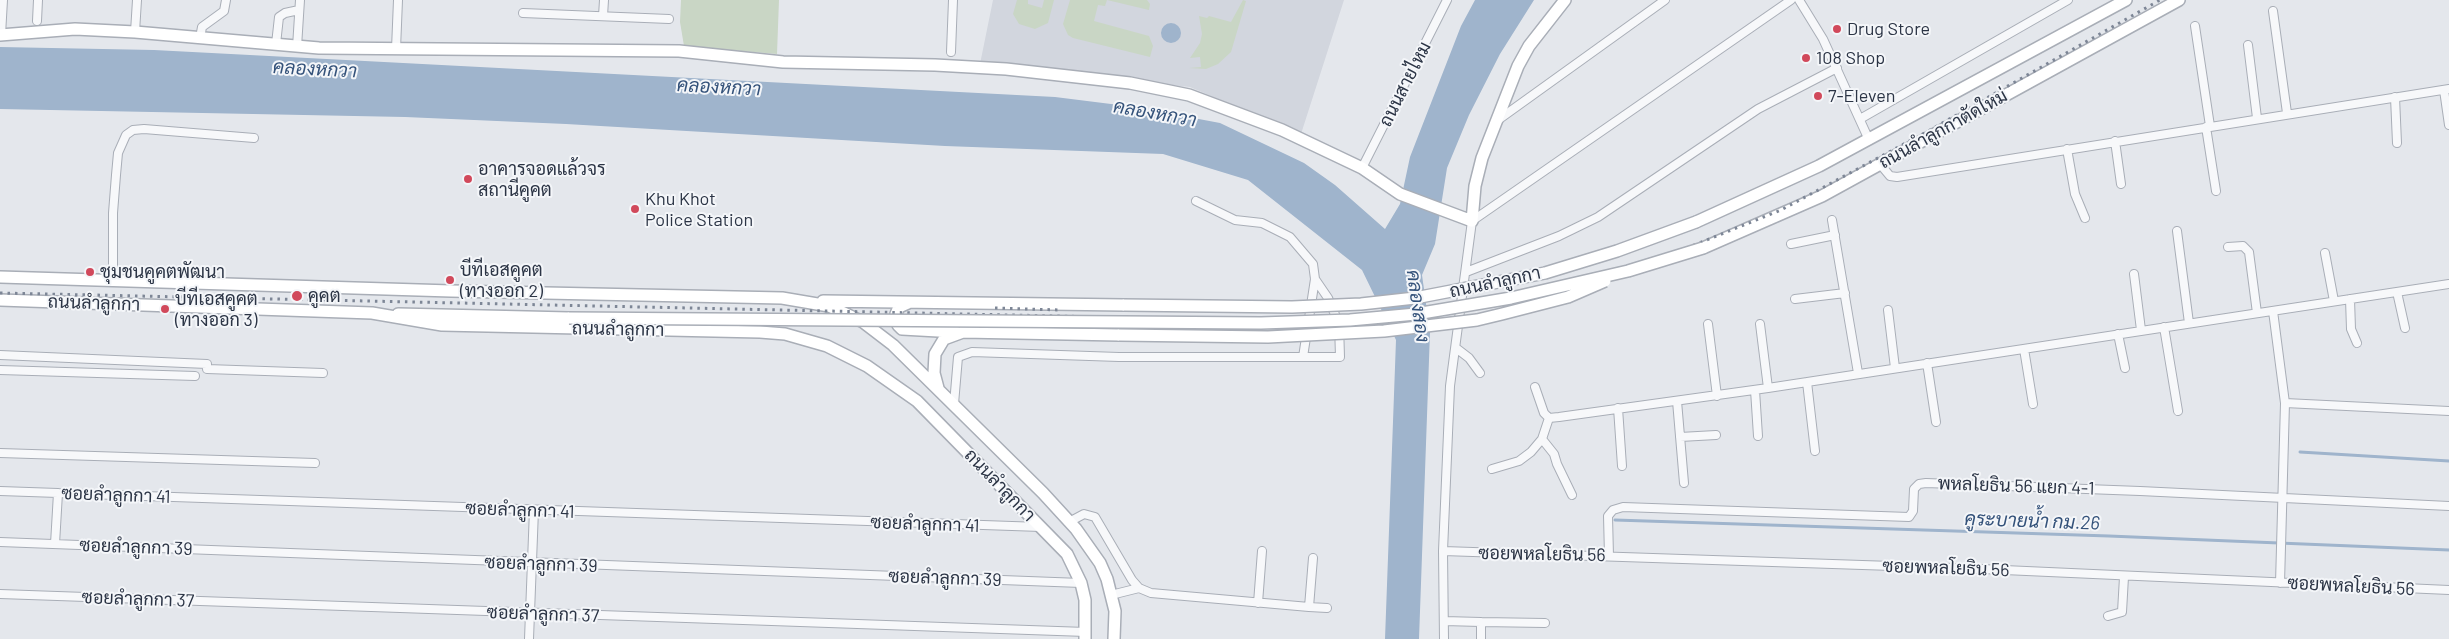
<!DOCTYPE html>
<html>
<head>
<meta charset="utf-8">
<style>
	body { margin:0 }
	canvas { display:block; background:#e4e7ec }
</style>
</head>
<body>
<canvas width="2449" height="639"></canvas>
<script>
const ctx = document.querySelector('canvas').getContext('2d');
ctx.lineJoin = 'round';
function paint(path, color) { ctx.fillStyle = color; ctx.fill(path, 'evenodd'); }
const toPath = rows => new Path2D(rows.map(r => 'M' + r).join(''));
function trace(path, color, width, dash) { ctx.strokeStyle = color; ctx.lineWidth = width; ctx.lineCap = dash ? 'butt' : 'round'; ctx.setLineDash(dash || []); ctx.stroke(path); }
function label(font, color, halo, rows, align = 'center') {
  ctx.font = font + ' Barlow,Sarabun,sans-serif'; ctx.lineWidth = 4; ctx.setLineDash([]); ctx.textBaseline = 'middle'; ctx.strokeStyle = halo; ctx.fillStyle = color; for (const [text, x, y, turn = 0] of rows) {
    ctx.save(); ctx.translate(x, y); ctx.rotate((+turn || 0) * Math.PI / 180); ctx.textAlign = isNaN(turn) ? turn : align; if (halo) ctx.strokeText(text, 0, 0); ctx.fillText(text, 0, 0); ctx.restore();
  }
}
const built = toPath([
	[993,0,1344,0,1301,134,1190,87,980,64]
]);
const green = toPath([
	[681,0,779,0,777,54,684,46,680,22],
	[1017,0,1028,0,1028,4,1042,8,1044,0,1054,0,1048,23,1035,29,1019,24,1013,14],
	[1070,0,1147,0,1150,4,1149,10,1107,0,1105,6,1098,5,1094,21,1149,36,1153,46,1150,57,1073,38,1068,35,1063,24],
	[1243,0,1246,1,1231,52,1218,64,1206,69,1189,68,1201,67,1200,57,1190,58,1200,43,1202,34,1199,16,1207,18,1209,16,1231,22]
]);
const water = toPath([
	[1475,0,1534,0,1500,54,1469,115,1447,168,1435,244,1422,275,1430,332,1419,639,1385,639,1396,340,1362,270,1248,180,1163,154,945,146,566,124,405,117,0,109,0,47,154,50,1055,97,1135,107,1220,123,1304,163,1335,185,1385,229,1400,204,1410,157,1461,26],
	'1161 33a10 10 0 1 1 20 0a10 10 0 1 1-20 0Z'
]);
const stream = toPath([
	[2300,452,2449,461],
	[1615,520,2109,536,2449,550]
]);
const street = toPath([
	[1799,0,1823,39,1869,140],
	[2273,11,2287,113],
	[523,13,669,19],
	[603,16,604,0],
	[37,21,38,0],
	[2195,26,2210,126],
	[135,32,137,0],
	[1,35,3,0],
	[200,38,202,27,224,11,226,0],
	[276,44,279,17,285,13,299,10],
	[2248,45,2257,118],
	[297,47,300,0],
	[396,49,398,0],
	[951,52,953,0],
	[2444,90,2449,125],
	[2395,97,2397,143],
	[1860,119,2068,0],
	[1498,120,1665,0],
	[2206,127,2216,191],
	[2115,141,2121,184],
	[2067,149,2075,194,2085,218],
	[1880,164,1890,176,1897,177,2449,89],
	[1362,168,1447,0],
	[1196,201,1235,220,1262,223,1290,237,1313,264,1315,279,1303,357],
	[1832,220,1858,373],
	[2177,231,2189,323],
	[1791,244,1835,235],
	[2228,247,2243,246,2249,252,2257,313],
	[2325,253,2334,301],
	[1466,272,1559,236,1598,217,1758,109,1837,68],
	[2134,274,2141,330],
	[113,281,113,213,116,175,118,153,126,135,133,130,144,129,254,138],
	[2397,292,2405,328],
	[1795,299,1845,293],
	[2350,299,2351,329,2357,343],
	[1888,310,1895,368],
	[2273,311,2285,403,2280,583],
	[1708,324,1717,396],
	[1760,324,1768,388],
	[2164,327,2178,411],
	[2118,334,2125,368],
	[1456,348,1469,358,1480,373],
	[2024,349,2033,404],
	[0,355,207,364,207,369,323,373],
	[1927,363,1936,422],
	[0,370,195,376],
	[1807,382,1815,451],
	[1535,387,1544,413,1549,418,1559,417,1768,388,2449,284],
	[1755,390,1758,436],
	[1677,401,1684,483],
	[2285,403,2449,411],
	[954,404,958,357,972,352,1119,357,1340,357,1339,324,1328,298,1315,279],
	[1618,408,1622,466],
	[1680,437,1716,435],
	[1542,439,1554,454,1557,464,1572,495],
	[0,453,315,463],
	[1492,469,1519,461,1531,452,1542,439,1549,418],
	[0,491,1041,527],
	[1069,522,1084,514,1095,517,1132,580,1139,588,1151,593,1309,607,1313,558],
	[0,542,1081,583],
	[55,544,58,493],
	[1443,551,1982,569,2449,590],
	[1609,556,1608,516,1613,510,1623,507,1909,517,1913,511,1914,489,1919,484,1926,483,2140,491,2449,506],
	[0,594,1086,632],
	[1111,595,1139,588],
	[1258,603,1262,551],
	[1309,607,1327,608],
	[2108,616,2122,612,2124,577],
	[1444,621,1481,622,1481,639],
	[1481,622,1545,623],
	[529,639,534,510],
	[1444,639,1443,551,1450,386,1472,221,1791,0]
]);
const secondary = toPath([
	[0,35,75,29,135,32,319,48,679,51,783,62,935,65,1006,69,1130,83,1189,95,1282,130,1362,168,1400,194,1472,221,1475,186,1482,158,1518,66,1529,46,1565,0],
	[1696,222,1819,166,2126,0],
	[1703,248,1822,196,2179,0],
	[0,277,451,291,782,298,829,306,863,322,893,345,1043,493,1076,529,1100,563,1107,579,1115,611,1114,639],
	[0,300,372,313,442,325,760,332,785,334,827,346,867,366,917,401,1067,554,1081,583,1085,600,1085,639],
	[823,301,1124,305],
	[908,303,899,307,896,314,898,325,902,329,956,332],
	[398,314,569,318],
	[938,388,934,373,935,354,944,339,963,332,1119,335]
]);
const rail = toPath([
	[0,293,1286,321,1379,317,1444,309,1506,299,1634,267,1677,252,1781,210,1930,130,2160,0],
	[995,308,1060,310]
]);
const secondaryBridge = toPath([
	[1124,305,1292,307,1361,304,1415,298,1545,273,1617,251,1696,222],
	[569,318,1261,323,1350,320,1416,314,1511,298,1628,271,1703,248],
	[1119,335,1268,337,1384,331,1477,320,1502,314,1568,297,1605,281]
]);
const markers = [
	[1837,29,5,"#d1495b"],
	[1806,58,5,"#d1495b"],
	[1818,96,5,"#d1495b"],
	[468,179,5,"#d1495b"],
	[635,209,5,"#d1495b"],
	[90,272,5,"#d1495b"],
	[450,280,5,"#d1495b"],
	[297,296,6,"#d1495b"],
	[165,309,5,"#d1495b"]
];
const poiNames = [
	["Drug Store",1847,29],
	["108 Shop",1816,58],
	["7-Eleven",1828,96],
	["อาคารจอดแล้วจร",478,169],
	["สถานีคูคต",478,190],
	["Khu Khot",645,199],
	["Police Station",645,220],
	["บีทีเอสคูคต",460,270],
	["(ทางออก 2)",460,291],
	["ชุมชนคูคตพัฒนา",100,272],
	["คูคต",308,296],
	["บีทีเอสคูคต",175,299],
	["(ทางออก 3)",175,320]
];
const streetNames = [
	["ถนนสายไหม",1405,84,-63],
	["ถนนลำลูกกาตัดใหม่",1943,129,-29],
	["ถนนลำลูกกา",1495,282,-12],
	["ถนนลำลูกกา",94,303,2],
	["ถนนลำลูกกา",618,329,1],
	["ถนนลำลูกกา",1000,485,46],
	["พหลโยธิน 56 แยก 4-1",2016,486,2],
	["ซอยลำลูกกา 41",116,495,2],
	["ซอยลำลูกกา 41",520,510,2],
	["ซอยลำลูกกา 41",925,524,2],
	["ซอยลำลูกกา 39",136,547,2],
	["ซอยพหลโยธิน 56",1542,554,1],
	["ซอยลำลูกกา 39",541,564,2],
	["ซอยพหลโยธิน 56",1946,568,2],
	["ซอยลำลูกกา 39",945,578,2],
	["ซอยพหลโยธิน 56",2351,586,3],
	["ซอยลำลูกกา 37",138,599,2],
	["ซอยลำลูกกา 37",543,614,2]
];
const waterNames = [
	["คลองหกวา",315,69,3],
	["คลองหกวา",719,87,3],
	["คลองหกวา",1155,113,10],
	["คลองสอง",1418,306,82],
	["คูระบายน้ำ กม.26",2032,521,2]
];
paint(built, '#d2d6de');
paint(green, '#c9d6c5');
paint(water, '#9fb4cc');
trace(stream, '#9fb4cc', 3);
trace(street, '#a9aeb7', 10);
trace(secondary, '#a9aeb7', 14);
trace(street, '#f7f8fa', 8);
trace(secondary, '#fff', 11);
trace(rail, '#7d8696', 3, [2.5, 5]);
trace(secondaryBridge, '#a9aeb7', 14, []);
trace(secondaryBridge, '#fff', 11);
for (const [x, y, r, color] of markers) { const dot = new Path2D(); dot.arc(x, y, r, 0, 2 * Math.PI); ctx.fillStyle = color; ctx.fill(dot); trace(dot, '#f4f6f9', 2); }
label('18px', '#2b3445', '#f4f6f9', poiNames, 'left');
label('18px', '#2b3445', '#f4f6f9', streetNames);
label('italic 19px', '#34527a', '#f4f6f9', waterNames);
</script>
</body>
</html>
